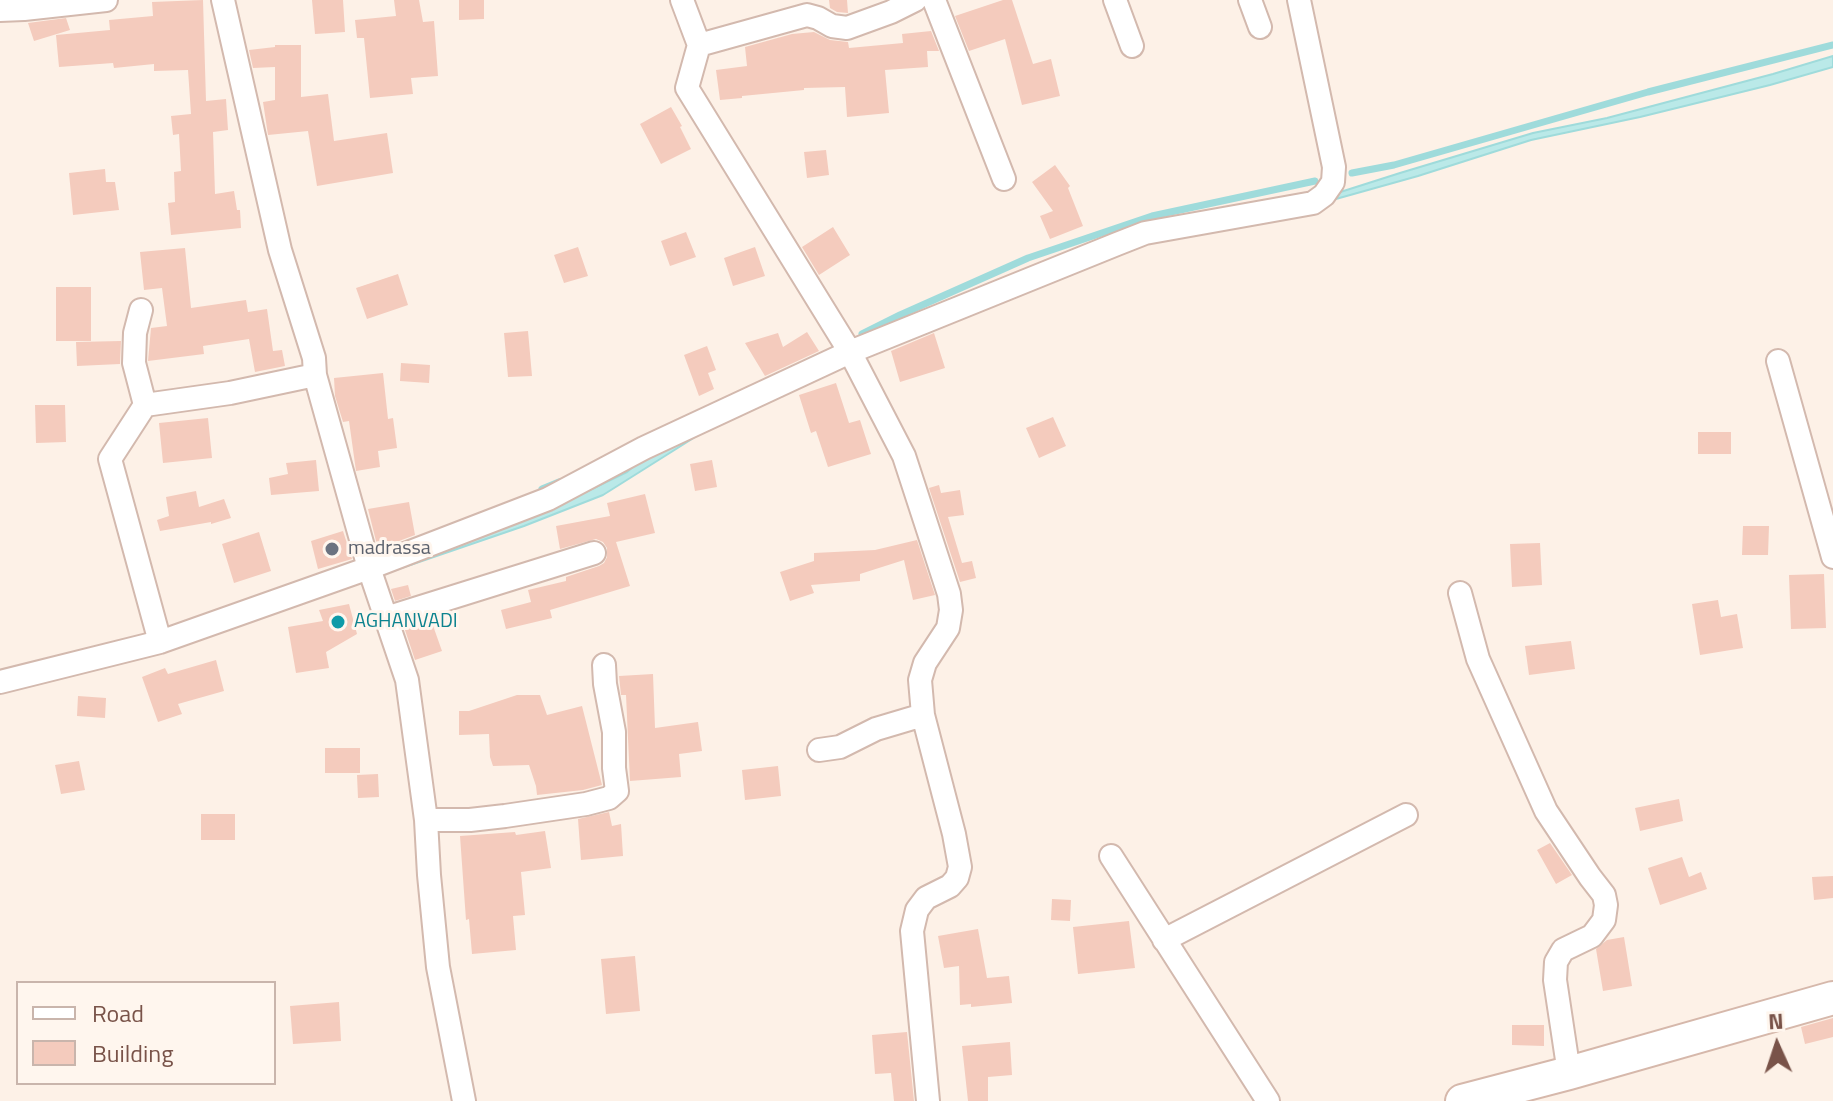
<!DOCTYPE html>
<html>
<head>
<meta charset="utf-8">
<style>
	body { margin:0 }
	#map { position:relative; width:1833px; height:1101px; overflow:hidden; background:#fdf1e7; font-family:"Titillium Web",sans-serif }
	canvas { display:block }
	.legend { position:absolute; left:16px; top:981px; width:260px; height:104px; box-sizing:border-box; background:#fff6ee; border:2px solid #c9b5ac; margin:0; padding:10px 14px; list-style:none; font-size:24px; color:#795349 }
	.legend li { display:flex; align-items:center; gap:16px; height:40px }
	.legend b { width:40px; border:2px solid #c9b5ac }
	.north { position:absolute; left:1737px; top:1005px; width:80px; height:80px; -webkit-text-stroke:6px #fff6ee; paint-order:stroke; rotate:357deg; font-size:22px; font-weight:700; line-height:32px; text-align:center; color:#795349 }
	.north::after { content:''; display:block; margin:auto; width:28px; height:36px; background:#795349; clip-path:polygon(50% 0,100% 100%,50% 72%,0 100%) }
</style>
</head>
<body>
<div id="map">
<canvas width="1833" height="1101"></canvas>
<ul class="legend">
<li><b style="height:10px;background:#fff"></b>Road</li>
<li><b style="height:22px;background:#f4cbbd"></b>Building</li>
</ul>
<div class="north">N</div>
</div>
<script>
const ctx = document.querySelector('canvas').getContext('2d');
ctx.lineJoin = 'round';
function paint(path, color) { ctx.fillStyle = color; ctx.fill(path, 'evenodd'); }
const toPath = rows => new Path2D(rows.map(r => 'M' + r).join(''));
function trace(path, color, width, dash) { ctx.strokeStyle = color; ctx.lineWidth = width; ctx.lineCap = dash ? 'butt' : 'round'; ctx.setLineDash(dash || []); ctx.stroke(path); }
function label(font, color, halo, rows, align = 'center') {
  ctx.font = font + ' "Titillium Web",sans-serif'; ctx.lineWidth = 6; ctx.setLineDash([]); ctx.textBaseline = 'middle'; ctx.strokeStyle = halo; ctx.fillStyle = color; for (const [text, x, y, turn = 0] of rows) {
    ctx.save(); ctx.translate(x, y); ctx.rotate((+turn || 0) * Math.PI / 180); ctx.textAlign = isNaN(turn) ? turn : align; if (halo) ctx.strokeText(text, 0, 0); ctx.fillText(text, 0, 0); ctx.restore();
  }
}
const water = toPath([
	[1833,56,1833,67,1770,85,1640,117,1531,140,1418,176,1318,204,1331,195,1400,173,1533,133,1607,118,1773,74,1833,56],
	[711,427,603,495,524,526,384,574,382,568,565,502,627,472,634,466,638,457,711,427]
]);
const stream = toPath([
	[1352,173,1394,165,1648,92,1833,45],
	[862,334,900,315,1028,258,1152,216,1315,181],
	[542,489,559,482]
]);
const building = toPath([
	[203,0,206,101,226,99,228,130,213,132,215,194,234,191,237,210,240,210,241,228,171,235,168,203,175,202,174,172,181,171,179,134,173,135,171,116,191,114,188,70,154,71,154,64,114,68,113,63,59,67,56,35,110,30,109,20,153,16,152,2],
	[312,0,343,0,345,32,315,34],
	[394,0,419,0,423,22,434,21,438,76,411,78,413,94,370,98,364,38,357,38,355,20,396,16],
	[459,0,484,0,484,19,459,20],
	[829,0,847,0,848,13,837,12,830,8],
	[1003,0,1012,0,1033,64,1051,59,1060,96,1022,105,1005,39,969,51,955,16],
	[66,18,70,30,34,41,28,23],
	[931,31,939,51,927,51,928,67,885,70,889,113,847,117,845,87,804,88,804,90,742,96,742,98,720,100,716,70,747,66,745,47,792,34,814,32,830,40,848,42,849,48,903,43,902,34],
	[275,45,301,45,301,97,328,94,334,141,387,133,393,173,317,186,308,131,268,135,263,102,275,100,275,67,253,68,249,50,275,47],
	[671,107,682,126,680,127,691,149,661,164,640,124],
	[826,150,829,175,807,178,804,152],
	[1055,165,1070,186,1068,188,1083,226,1050,239,1040,216,1053,211,1032,182],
	[105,169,106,182,115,182,119,210,73,215,69,173],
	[833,227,850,255,819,275,802,247],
	[686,232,696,257,670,266,661,241],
	[578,247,588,276,564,283,554,255],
	[755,247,765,276,733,286,724,258],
	[185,248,191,308,246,300,248,312,267,309,273,351,282,350,285,366,255,372,249,339,203,346,204,354,148,361,151,328,167,326,162,288,144,290,140,252],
	[398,274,408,305,367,319,356,288],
	[56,287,91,287,91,341,56,341],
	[528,331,532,376,508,377,504,333],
	[807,332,819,351,765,376,745,343,778,333,783,347],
	[934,333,945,368,900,382,891,351],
	[121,341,120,364,77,366,76,342],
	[707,346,716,370,708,373,714,389,699,396,684,355],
	[401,363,430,365,429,383,400,381],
	[383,373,388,419,393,418,397,448,378,451,380,467,356,471,349,421,343,422,335,396,334,378],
	[836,383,849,423,860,420,871,454,828,467,816,431,811,433,799,395],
	[35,405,65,405,66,442,36,443],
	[1053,417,1066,446,1039,458,1026,428],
	[208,418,212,458,163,463,159,423],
	[1698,432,1731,432,1731,454,1698,454],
	[316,460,319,491,271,495,269,478,288,474,286,463],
	[712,460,717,487,695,491,690,464],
	[939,485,941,493,960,490,964,515,948,517,962,563,972,561,976,578,960,582,929,488],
	[196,491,199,507,224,499,231,518,211,524,211,522,160,531,157,520,169,516,166,497],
	[645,494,655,533,616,542,630,586,550,610,552,618,506,629,501,610,531,602,528,590,566,581,566,577,599,566,604,563,607,557,607,548,603,542,596,539,560,549,556,526,610,516,607,503],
	[409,502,415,535,378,549,368,509],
	[1743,526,1769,526,1768,555,1742,555],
	[343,531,352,559,318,569,311,541],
	[259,532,271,571,234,583,222,544],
	[917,540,935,595,913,600,904,560,860,574,860,581,811,585,814,593,790,601,780,572,814,561,814,553,875,550],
	[1540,543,1542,585,1512,587,1510,544],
	[1824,574,1826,628,1791,629,1789,575],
	[408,585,411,596,395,601,391,589],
	[1718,600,1721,617,1737,614,1743,648,1700,655,1692,604],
	[349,604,357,634,326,652,329,668,296,673,288,627,323,621,319,610],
	[431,620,442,651,415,660,404,627],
	[1571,641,1575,669,1529,675,1525,646],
	[216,660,224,691,178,704,182,714,158,722,142,677,165,668,168,674],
	[653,674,655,728,698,722,702,751,679,754,681,777,630,781,626,695,621,695,619,676],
	[517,695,540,695,547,715,582,706,602,785,583,790,537,795,536,786,529,765,493,766,490,757,489,734,459,735,459,711,469,711],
	[78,696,106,698,105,718,77,716],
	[325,748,360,748,360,773,325,773],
	[79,761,85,790,61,794,55,765],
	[778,766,781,796,745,800,742,770],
	[378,774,379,797,358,798,357,775],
	[1679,799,1683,821,1640,831,1635,808],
	[609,812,612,826,621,824,623,856,581,860,578,819],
	[201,814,235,814,235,840,201,840],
	[545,831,551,868,521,872,525,915,513,916,516,950,472,954,469,919,466,920,460,836,515,832,516,835],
	[1550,843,1572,875,1556,884,1537,850],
	[1682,857,1689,877,1701,872,1707,889,1660,905,1648,868],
	[1833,876,1833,898,1814,900,1812,877],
	[1052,899,1071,900,1070,921,1051,920],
	[1129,921,1135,968,1078,974,1073,927],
	[978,929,987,978,1009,976,1012,1003,971,1007,971,1004,960,1005,959,966,944,968,938,936],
	[1624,937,1632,986,1603,991,1596,949,1607,940],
	[635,956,640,1011,606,1014,601,959],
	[339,1002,341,1041,293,1044,290,1006],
	[1833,1018,1833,1037,1805,1044,1801,1027],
	[1512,1025,1544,1025,1544,1046,1512,1045],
	[907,1032,914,1101,894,1101,891,1073,875,1074,872,1035],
	[1010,1042,1012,1075,988,1077,988,1101,968,1101,962,1046]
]);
const street = toPath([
	[223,0,280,250,314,358,315,375,369,568,407,680,426,820,429,875,438,967,464,1101],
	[682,0,699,45,687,88,850,352,904,456,949,594,951,610,948,628,925,663,920,680,923,715,954,834,960,867,957,878,950,886,926,898,917,910,912,931,928,1101],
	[934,0,1004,179],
	[1115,0,1132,46],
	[1250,0,1260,27],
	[0,10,24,9,106,0],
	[699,45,807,15,818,18,832,26,847,28,891,12,915,0],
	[141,310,135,333,134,363,145,405,230,393,315,375],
	[1778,361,1833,557],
	[145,405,110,459,160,642],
	[1460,593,1478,659,1546,811,1590,877,1604,895,1606,905,1604,920,1592,936,1563,950,1556,962,1555,980,1569,1073],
	[386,618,594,553],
	[0,682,160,642,369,568,548,499,644,448,850,352,1117,244,1145,233,1313,203,1324,195,1333,182,1334,167,1299,0],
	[819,750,840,747,876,729,923,715],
	[426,820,470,820,505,816,586,804,609,798,617,791,614,768,614,732,605,684,604,665],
	[1111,856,1268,1101],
	[1164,940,1406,815]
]);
const secondary = toPath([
	[1462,1101,1569,1073,1833,998]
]);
const markers = [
	[332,549,8,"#6b7280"],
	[338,622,8,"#0f9aa8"]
];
const worshipNames = [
	["madrassa",348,549]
];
const cultureNames = [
	["AGHANVADI",354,622]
];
paint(water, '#bae9e8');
trace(water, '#9fdbdb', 2);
trace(stream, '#9fdbdb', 7);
paint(building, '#f4cbbd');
trace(street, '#d3b9ae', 26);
trace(secondary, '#d6b8ab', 36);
trace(street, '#fff', 22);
trace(secondary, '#fff', 32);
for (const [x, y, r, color] of markers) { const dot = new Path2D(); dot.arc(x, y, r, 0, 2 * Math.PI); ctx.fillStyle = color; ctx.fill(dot); trace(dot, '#fff6ee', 3); }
label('20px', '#5b616d', '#fff6ee', worshipNames, 'left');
label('20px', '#0d838f', '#fff6ee', cultureNames, 'left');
</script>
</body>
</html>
